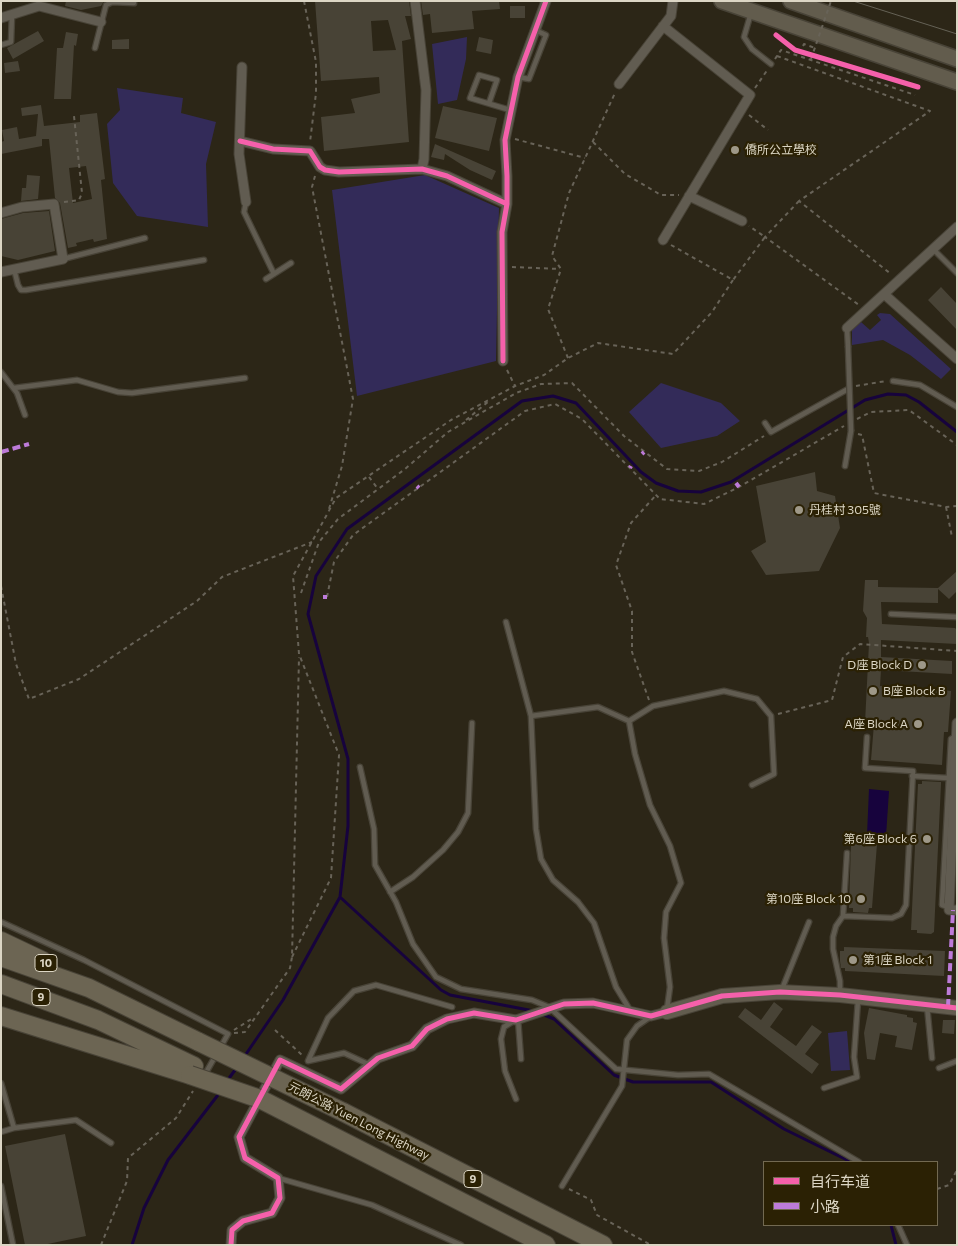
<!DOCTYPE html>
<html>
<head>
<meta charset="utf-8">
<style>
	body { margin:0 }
	#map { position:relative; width:958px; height:1246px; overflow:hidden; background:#2c2617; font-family:Commissioner,"Noto Sans SC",sans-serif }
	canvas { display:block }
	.frame { position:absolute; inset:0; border:2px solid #dcd6c5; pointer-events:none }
	.legend { position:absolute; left:763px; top:1161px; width:175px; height:65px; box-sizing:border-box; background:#2b2104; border:1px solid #726951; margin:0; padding:6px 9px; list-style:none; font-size:15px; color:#dcd6c5 }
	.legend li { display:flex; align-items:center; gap:10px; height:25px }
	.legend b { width:25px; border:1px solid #726951 }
</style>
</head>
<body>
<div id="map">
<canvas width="958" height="1246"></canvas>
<div class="frame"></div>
<ul class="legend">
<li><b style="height:6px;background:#f560ab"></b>自行车道</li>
<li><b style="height:6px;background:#bd7bd9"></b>小路</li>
</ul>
</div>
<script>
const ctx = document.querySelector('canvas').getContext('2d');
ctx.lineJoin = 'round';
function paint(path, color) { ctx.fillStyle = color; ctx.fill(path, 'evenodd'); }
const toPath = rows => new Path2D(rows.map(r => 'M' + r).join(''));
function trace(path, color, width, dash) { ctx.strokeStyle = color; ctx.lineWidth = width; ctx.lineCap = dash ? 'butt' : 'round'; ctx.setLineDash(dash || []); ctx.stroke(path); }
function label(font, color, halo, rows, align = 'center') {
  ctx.font = font + ' Commissioner,"Noto Sans SC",sans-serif'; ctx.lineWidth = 4.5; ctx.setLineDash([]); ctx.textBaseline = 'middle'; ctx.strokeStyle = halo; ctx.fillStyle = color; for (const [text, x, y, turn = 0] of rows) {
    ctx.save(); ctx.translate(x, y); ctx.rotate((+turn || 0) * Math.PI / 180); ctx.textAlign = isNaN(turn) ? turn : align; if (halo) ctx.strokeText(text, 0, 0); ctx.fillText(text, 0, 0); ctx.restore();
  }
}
const green = toPath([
	[467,37,466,59,457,100,438,104,432,44],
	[117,88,183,98,181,113,216,122,206,164,208,227,137,216,113,183,107,124,120,110],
	[425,175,499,208,496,361,357,396,332,190],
	[880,313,890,314,951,369,941,379,910,355,883,340,852,345,852,330,861,322,870,330,881,320,877,315],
	[661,383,721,403,740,421,717,436,661,448,629,412],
	[847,1031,850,1070,831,1071,828,1033]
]);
const water = toPath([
	[869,789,889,791,886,836,867,835]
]);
const stream = toPath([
	[340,897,441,990,450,995,534,1011],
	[542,1014,554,1019,614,1075,633,1082,711,1082,784,1129,851,1162],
	[244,1057,283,1000,340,897,348,826,348,759,308,614,316,576,347,529,522,401,553,396,576,403,641,472,656,483,678,491,701,492,731,482,865,400,888,394,906,395,919,402,957,432],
	[227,1081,238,1066],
	[891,1225,896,1245],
	[132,1245,144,1208,168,1160,221,1091]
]);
const building = toPath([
	[66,1,104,1,101,6,81,10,65,6],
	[315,1,409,1,411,16,405,16,411,39,402,41,409,142,324,151,321,117,355,113,351,99,380,93,379,77,321,81],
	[388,20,396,50,373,51,371,21],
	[421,1,499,1,500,9,472,11,474,29,432,33,430,14,423,15],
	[510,6,525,6,525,18,510,18],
	[38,31,44,41,13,59,7,48],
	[66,32,78,34,76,46,74,45,71,99,54,99,57,48,63,48],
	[479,37,493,40,491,54,476,51],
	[129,39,129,49,112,49,112,40],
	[18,61,20,71,5,73,4,63],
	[41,105,44,126,80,122,80,115,97,113,105,179,101,180,107,239,94,242,93,239,76,243,77,246,68,248,60,203,55,198,49,139,42,139,42,146,1,154,1,142,4,141,2,130,17,127,19,139,36,136,38,114,22,116,21,108],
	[86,166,92,199,73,203,69,168],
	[443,106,497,118,489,151,435,138],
	[435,144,496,171,492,180,470,170,445,154,444,160,431,157],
	[27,175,40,176,38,199,21,201,22,188,26,188],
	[49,211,55,251,18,260,1,256,1,219,23,213],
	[941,287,957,304,957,330,928,300],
	[815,472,817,491,835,496,840,528,819,571,766,575,751,551,766,542,756,486],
	[957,571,957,591,949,599,938,589,938,603,881,602,882,624,955,628,957,630,957,644,881,640,881,657,952,661,952,674,881,670,880,686,951,691,948,732,944,732,942,765,871,760,874,724,865,723,869,643,868,637,866,637,867,618,863,611,865,580,878,580,878,587,938,588],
	[922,781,941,782,941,784,934,932,931,934,917,933,917,930,911,930,918,784,922,784],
	[855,842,877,844,872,908,869,908,868,913,853,912,853,908,849,908,851,843],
	[844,947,945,951,944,976,845,971,845,968,841,968,840,961,840,951,844,951],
	[774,1002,783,1009,770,1027,796,1046,812,1025,822,1032,805,1054,819,1064,812,1074,738,1017,745,1008,761,1020],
	[869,1008,907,1015,907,1017,913,1018,913,1022,917,1023,912,1050,895,1047,897,1036,880,1033,875,1060,867,1059,864,1033],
	[943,1020,955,1020,954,1034,942,1033],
	[65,1134,86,1236,43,1245,25,1245,5,1146]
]);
const path = toPath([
	[304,1,316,62,316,93,310,142],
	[803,46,804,44,815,48],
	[777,56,930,111,799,201,891,274],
	[775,59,781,50,915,95],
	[755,88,768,69],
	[749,115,768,130],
	[515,139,585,158],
	[593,142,625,174,661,195,679,195],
	[315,176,312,187,353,399,342,466,329,509],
	[799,201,765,237,859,305],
	[64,202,79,200,82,193,74,116],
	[671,245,733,280,765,237,749,226],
	[512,267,560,269],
	[568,358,548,309,561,269,552,256,569,193,615,93],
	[507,370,515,386],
	[856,386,886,381],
	[857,419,871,412,909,410,957,445],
	[466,420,489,401],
	[858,434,862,435,874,493,946,507,957,506],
	[369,477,378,489],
	[946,507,952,537],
	[1,586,16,664,29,699,79,679,197,601,222,577,312,542],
	[301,593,319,542,338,519,405,469,448,432,516,393,541,384,572,383,624,436,667,469,699,471,722,462,764,436],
	[327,597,334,562,353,535,525,411,555,404,582,419,660,499,704,504,739,487,844,426],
	[649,700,632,652,632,611,616,565,631,523,656,495],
	[778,714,832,700,843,657,860,644,957,651],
	[292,957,331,878,339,755,299,654,293,576,336,498,451,420,515,386,544,375,568,358,598,343,673,354,712,312,733,280],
	[234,1030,253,1018],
	[275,1030,302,1055],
	[234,1033,245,1032,290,968,292,957,299,657],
	[569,1189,591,1200,597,1215,651,1245],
	[937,1189,949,1185,957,1170],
	[101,1245,127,1181,128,1158,176,1118,193,1091]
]);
const lane = toPath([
	[751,13,744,37,752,49,771,64],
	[1,45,11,42,12,14],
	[95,48,106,5,112,2,134,3],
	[518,77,529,79,546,35,535,30],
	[489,103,497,80,479,75,470,98,510,110],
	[246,202,244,212,274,274],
	[933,249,957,273],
	[63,259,145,238],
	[14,269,18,285,21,290,26,290,204,260],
	[266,279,291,263],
	[847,328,848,346],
	[1,372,17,393,25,415],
	[893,381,920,385,957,407],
	[14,388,77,380,118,392,132,393,245,378],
	[765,423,771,432,848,389],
	[845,466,851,431],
	[891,614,957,617],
	[506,622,531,716,536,829,541,859,553,880,578,902,594,923,616,987,630,1010],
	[531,716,598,707,629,721],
	[360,767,374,829,375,865,396,902,413,944,436,977,461,989,532,1000,549,1007,616,1069,678,1075,709,1074,859,1162],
	[912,776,948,778],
	[847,853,843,916,892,918,901,914,906,905,913,771,865,768,867,737],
	[390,892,413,877,443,850,458,832,468,813,472,723],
	[949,907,942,905,951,739,956,736],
	[1,922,84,960,228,1034,220,1048],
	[782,989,809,922],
	[840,994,840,981,833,949,833,937,836,926,843,916],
	[927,1006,932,1058],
	[667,1009,670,987,664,938,666,912,681,883,670,846,650,805,635,754,629,721,653,706,724,691,757,699,771,716,774,774,752,785],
	[518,1019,521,1059],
	[515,1020,504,1027,501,1039,505,1071,516,1099],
	[370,1065,344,1053,308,1061,328,1018,354,991,376,985,452,1007],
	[939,1068,957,1061],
	[204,1076,216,1055],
	[1,1083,14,1128,1,1132],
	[824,1088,857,1077,854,1057,858,1000],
	[14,1128,76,1120,111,1143],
	[278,1178,372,1205,461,1245],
	[1,1186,13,1245],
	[562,1186,622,1086,627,1040,637,1026,650,1017],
	[898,1225,907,1245]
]);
const street = toPath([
	[415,1,426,90,424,159,422,169],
	[1,18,39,6,101,22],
	[242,67,239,154,246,202],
	[619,84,671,16,673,1],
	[240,141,273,149,310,151,320,167,325,170,339,172,422,169,447,176,507,204],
	[689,196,742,221],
	[1,213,22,207,54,204,63,259,1,272],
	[957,227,884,294,957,359],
	[663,240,750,95,663,26],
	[847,328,884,294],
	[503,361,502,232,507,204,507,176,505,140,518,77,546,1],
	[957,723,949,910,957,910],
	[231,1245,232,1230,243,1221,272,1213,280,1198,278,1178,245,1158,239,1137,280,1060,341,1089,378,1058,412,1046,427,1029,447,1019,474,1013,516,1020,564,1004,593,1003,651,1016,667,1012]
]);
const secondary = toPath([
	[667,1012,722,996,780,992,840,995,957,1008]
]);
const primary = toPath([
	[722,1,957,82],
	[791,1,957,59]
]);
const highway = toPath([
	[1,941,43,961],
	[1,957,89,988,199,1042],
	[1,984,98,1020,194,1066],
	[1,1016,190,1075],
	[260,1099,546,1245],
	[343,1112,603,1245]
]);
const tram = toPath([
	[853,1,957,34]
]);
const pathBridge = toPath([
	[811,59,831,1]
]);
const laneBridge = toPath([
	[848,346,851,431]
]);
const highwayBridge = toPath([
	[199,1042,343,1112],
	[190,1075,260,1099]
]);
const quiet = toPath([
	[1,452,29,444],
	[642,454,644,452],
	[630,468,631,466],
	[736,483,739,487],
	[417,486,419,488],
	[323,597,327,597],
	[948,1007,953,910]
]);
const cycleway = toPath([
	[776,35,795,50,918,87],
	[240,141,273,149,310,151,320,167,325,170,339,172,422,169,447,176,507,204],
	[503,361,502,232,507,204,507,176,505,140,518,77,546,1],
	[231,1245,232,1230,243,1221,272,1213,280,1198,278,1178,245,1158,239,1137,280,1060,341,1089,378,1058,412,1046,427,1029,447,1019,474,1013,516,1020,564,1004,593,1003,651,1016,722,996,780,992,840,995,957,1008]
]);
const markers = [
	[735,150,5,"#9e9888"],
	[799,510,5,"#9e9888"],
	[922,665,5,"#9e9888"],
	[873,691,5,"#9e9888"],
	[918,724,5,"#9e9888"],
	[927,839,5,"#9e9888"],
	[861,899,5,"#9e9888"],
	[853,960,5,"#9e9888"]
];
const shields = [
	[46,963,22],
	[41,997,18],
	[473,1179,18]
];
const shieldNames = [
	["10",46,963],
	["9",41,997],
	["9",473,1179]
];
const poiNames = [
	["僑所公立學校",745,150],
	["丹桂村 305號",809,510],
	["D座 Block D",912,665,"right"],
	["B座 Block B",883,691],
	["A座 Block A",908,724,"right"],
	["第6座 Block 6",917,839,"right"],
	["第10座 Block 10",851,899,"right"],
	["第1座 Block 1",863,960]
];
const streetNames = [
	["元朗公路 Yuen Long Highway",359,1121,27]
];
paint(green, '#332b59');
paint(water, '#17033d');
trace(stream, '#17033d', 3);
paint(building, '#484336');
trace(lane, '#484337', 7);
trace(street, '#484337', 11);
trace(secondary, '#484337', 16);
trace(primary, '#484337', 18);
trace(highway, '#484337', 20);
trace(path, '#686358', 2, [4, 4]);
trace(lane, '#615c51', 4.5);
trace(street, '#615c51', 9);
trace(secondary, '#625c4e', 14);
trace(primary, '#625c4d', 15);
trace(highway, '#6c6553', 18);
trace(tram, '#656256', 1);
trace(laneBridge, '#484337', 7, []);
trace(highwayBridge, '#484337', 20, []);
trace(pathBridge, '#686358', 2, [4, 4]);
trace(laneBridge, '#615c51', 4.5);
trace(highwayBridge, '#6c6553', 18);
trace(quiet, '#bd7bd9', 4, [8, 4]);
trace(cycleway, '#f560ab', 5);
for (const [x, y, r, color] of markers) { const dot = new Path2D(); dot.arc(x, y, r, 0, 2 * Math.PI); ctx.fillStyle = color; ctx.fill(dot); trace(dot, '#2b2104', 2); }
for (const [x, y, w] of shields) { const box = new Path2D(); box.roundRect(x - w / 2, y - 8.5, w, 17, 4); ctx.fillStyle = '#2b2104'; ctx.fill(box); trace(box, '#dcd6c5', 1); }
label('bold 11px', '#dcd6c5', null, shieldNames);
label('12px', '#dcd6c5', '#2b2104', poiNames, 'left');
label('12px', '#dcd6c5', '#2b2104', streetNames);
</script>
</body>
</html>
